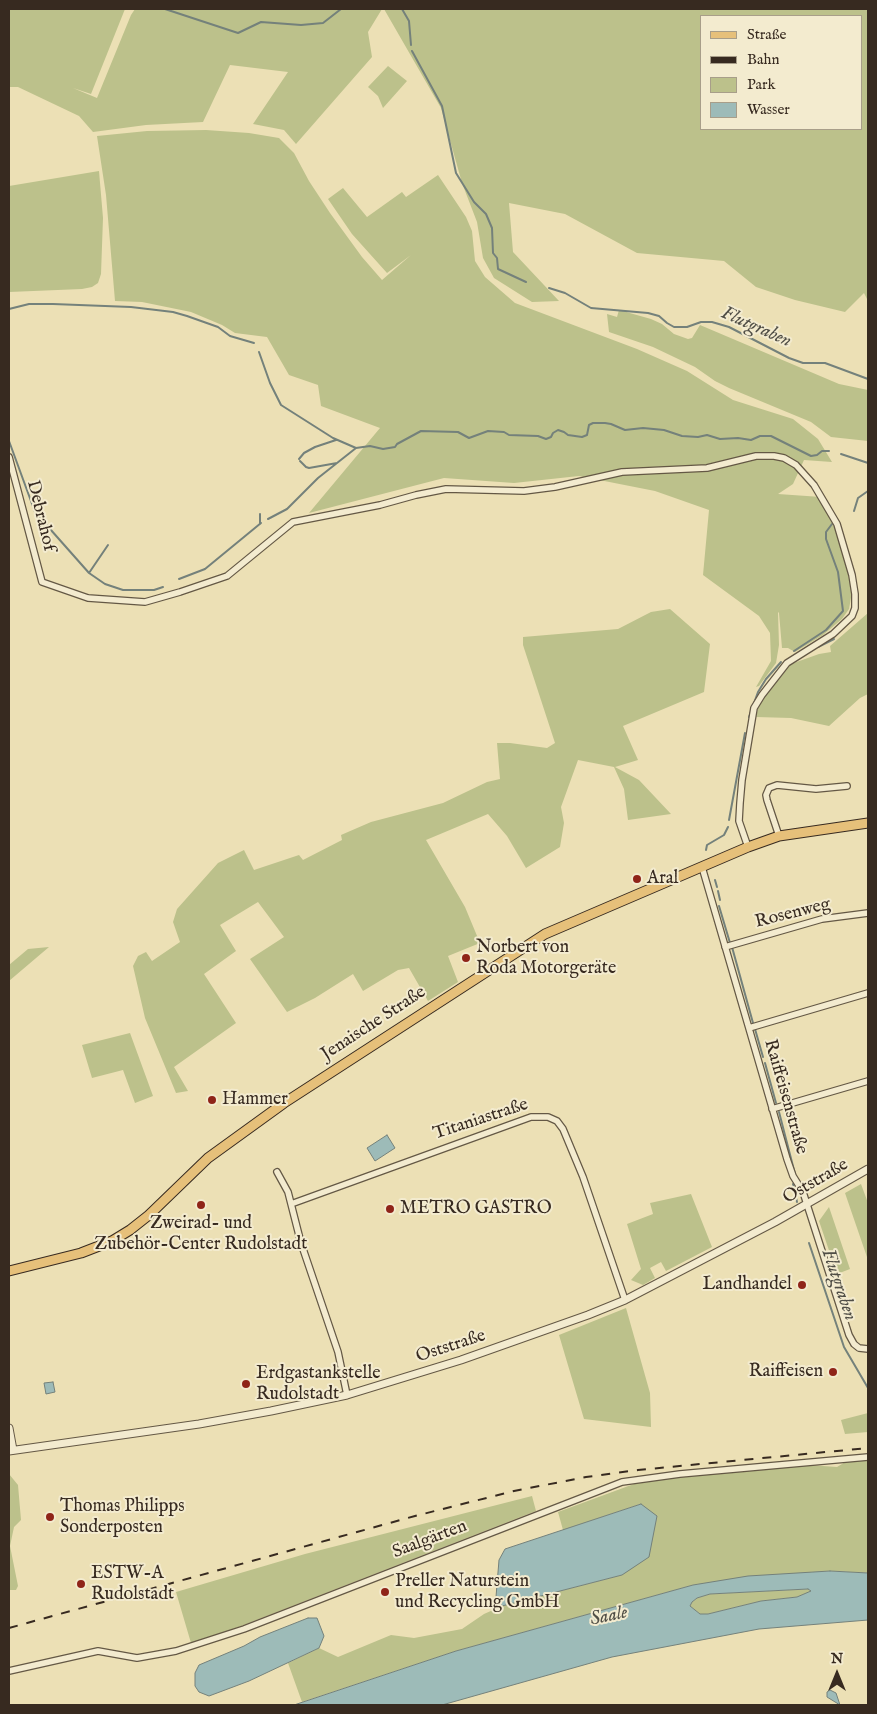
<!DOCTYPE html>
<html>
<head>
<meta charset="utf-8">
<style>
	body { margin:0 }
	#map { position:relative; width:877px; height:1714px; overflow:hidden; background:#ece0b5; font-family:"IM FELL English",serif }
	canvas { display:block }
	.frame { position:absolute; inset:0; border:10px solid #372a20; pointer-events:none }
	.legend { position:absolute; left:700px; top:15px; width:162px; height:115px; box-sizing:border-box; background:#f3ebcf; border:1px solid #a89e89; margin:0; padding:6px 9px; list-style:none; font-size:15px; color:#372a20 }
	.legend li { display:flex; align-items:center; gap:10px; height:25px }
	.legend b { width:25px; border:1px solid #a89e89 }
	.north { position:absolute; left:812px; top:1649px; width:50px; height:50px; -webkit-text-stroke:4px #f3ebcf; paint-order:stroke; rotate:0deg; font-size:14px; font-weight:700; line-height:20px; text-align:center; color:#372a20 }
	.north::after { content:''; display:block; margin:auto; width:18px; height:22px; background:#372a20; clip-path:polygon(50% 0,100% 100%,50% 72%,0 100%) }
</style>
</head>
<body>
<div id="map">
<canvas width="877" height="1714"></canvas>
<div class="frame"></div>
<ul class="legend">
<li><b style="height:6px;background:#e6c07a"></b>Straße</li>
<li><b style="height:6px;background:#372a20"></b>Bahn</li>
<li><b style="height:14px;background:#bcc18b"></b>Park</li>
<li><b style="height:14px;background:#9dbbb8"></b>Wasser</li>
</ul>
<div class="north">N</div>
</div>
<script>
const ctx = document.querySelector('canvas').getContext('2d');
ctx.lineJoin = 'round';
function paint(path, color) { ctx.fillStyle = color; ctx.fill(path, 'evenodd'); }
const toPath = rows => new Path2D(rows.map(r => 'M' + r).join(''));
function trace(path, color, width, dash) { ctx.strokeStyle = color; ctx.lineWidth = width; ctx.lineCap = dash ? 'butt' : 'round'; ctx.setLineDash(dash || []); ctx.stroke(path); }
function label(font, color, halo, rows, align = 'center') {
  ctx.font = font + ' "IM FELL English",serif'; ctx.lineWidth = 4; ctx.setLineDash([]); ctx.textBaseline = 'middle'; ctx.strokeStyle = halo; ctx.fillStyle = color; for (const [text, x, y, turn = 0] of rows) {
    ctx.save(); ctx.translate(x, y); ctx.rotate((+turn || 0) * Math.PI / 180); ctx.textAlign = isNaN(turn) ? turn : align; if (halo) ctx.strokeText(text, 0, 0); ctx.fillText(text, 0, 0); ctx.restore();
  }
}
const green = toPath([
	[9,9,125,9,91,94,73,88,97,98,131,15,135,9,382,9,368,32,372,57,296,144,284,130,253,124,288,72,230,65,203,122,146,125,93,132,79,116,18,87,9,87],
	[384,9,868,9,868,301,864,293,845,312,795,300,756,287,724,261,637,253,565,214,509,203,513,252,559,301,532,302,494,278,483,258,477,222,462,183,441,108],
	[701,16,861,16,861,129,701,129],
	[388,66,407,81,383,108,378,96,368,87],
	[206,130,249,133,279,138,294,153,309,181,330,213,362,257,382,280,411,255,387,273,352,234,328,199,343,188,367,217,402,192,406,197,438,175,466,217,472,231,475,261,485,277,515,303,637,349,687,371,733,400,793,419,818,439,832,462,804,460,793,484,778,494,821,497,838,536,848,571,852,592,849,609,842,619,823,635,795,652,788,648,782,648,779,613,778,612,779,645,776,663,759,686,756,687,771,661,770,633,759,616,703,575,709,510,655,491,579,476,514,483,444,478,309,513,380,428,321,406,318,385,289,375,267,337,235,333,222,325,191,312,142,302,115,301,106,195,97,136,147,131],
	[99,171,103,218,101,274,98,283,92,287,82,289,9,292,9,186],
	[619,310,651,319,662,324,674,334,688,339,692,338,700,325,839,384,868,390,868,441,831,437,811,422,729,388,715,381,695,367,653,347,609,332,607,314,617,317],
	[670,609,710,644,704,692,623,726,638,760,615,767,639,780,671,814,628,820,624,789,614,767,578,760,561,807,564,823,560,847,526,868,507,836,488,814,426,840,465,907,480,943,448,956,458,982,428,1001,409,968,398,970,363,991,353,974,315,998,287,1012,250,959,284,937,258,902,220,925,236,951,204,974,236,1023,174,1067,188,1091,176,1093,145,1018,133,966,138,956,146,952,152,961,180,942,173,922,177,909,218,863,244,850,254,870,299,855,303,860,342,840,341,835,371,822,443,803,487,782,500,779,497,743,510,743,547,748,555,743,523,645,523,637,618,629,651,612],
	[868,613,868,694,860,698,829,726,791,718,756,717,758,708,764,698,791,664,819,654,831,652,830,646],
	[49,947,9,981,9,965,28,949],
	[130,1033,153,1096,135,1103,123,1070,92,1078,82,1045],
	[861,1184,868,1203,868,1260,845,1193],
	[691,1194,712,1247,666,1271,661,1262,650,1268,655,1278,643,1285,631,1280,641,1269,627,1224,653,1214,650,1203],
	[829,1207,850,1269,837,1274,819,1221],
	[626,1308,650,1393,651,1427,584,1419,559,1335],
	[868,1413,868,1432,845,1434,841,1420],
	[868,1459,868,1573,830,1571,693,1585,456,1651,302,1702,288,1663,319,1648,338,1657,391,1635,414,1638,462,1629,484,1614,502,1606,622,1575,641,1504,563,1530,558,1512,642,1481,701,1474,809,1465,837,1467,847,1461],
	[9,1474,18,1485,21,1520,14,1527,10,1546,18,1586,16,1590,9,1590],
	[532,1496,536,1511,228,1631,191,1643,176,1592,305,1554],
	[808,1589,812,1591,797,1597,761,1601,708,1614,700,1614,690,1606,692,1602,697,1598,710,1594]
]);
const water = toPath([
	[387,1135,395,1148,375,1161,367,1148,387,1135],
	[53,1382,55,1392,46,1394,44,1383,53,1382],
	[641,1504,657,1516,649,1557,622,1575,502,1606,496,1597,499,1560,505,1549,641,1504],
	[830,1571,868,1573,868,1620,759,1629,612,1657,442,1705,294,1705,456,1651,693,1585,748,1576,830,1571],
	[808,1589,811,1591,797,1597,761,1601,708,1614,700,1614,690,1606,692,1602,697,1598,710,1594,808,1589],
	[308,1618,317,1618,324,1636,319,1648,249,1681,209,1696,199,1692,195,1686,195,1673,199,1665,244,1646,260,1637,308,1618],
	[830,1690,836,1693,840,1705,827,1697,827,1692,830,1690]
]);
const stream = toPath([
	[165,9,238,33,261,22,301,25,323,23,341,9],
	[402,9,409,21,411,45],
	[412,51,442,106,456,173,474,202,486,214,492,228,493,253,497,258,498,269,526,282],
	[549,288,565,293,591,308,648,313,659,316,667,323,674,327,687,327,701,322,712,322,729,327,789,358,803,363,825,363,868,379],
	[9,309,29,304,53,304,131,307,173,312,187,316,218,327,230,336,254,343],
	[259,352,270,383,281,405,333,438,356,448],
	[9,441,35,512,89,573,105,584,123,590,154,590,163,587],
	[841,454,868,463],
	[299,459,304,453,315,447,336,440],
	[300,461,306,467,309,468,337,463],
	[854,511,858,498,868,491],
	[268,519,287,509,318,478,356,448,370,446,383,449,395,447,397,444,421,431,458,432,469,438,488,431,504,432,509,435,538,436,546,439,551,437,553,433,558,430,564,432,568,435,582,437,587,435,589,425,593,423,605,423,611,424,625,430,643,428,664,430,682,436,698,437,707,435,720,439,738,438,751,440,760,436,771,436,811,456,817,455,822,451,829,451],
	[260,524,260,514],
	[89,573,108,545],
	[179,579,205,569,261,523],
	[818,647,834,639],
	[794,651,826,630,843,611,838,572,826,539,826,532,832,524],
	[749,717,758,692,766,679,781,662],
	[729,820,745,733],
	[706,850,707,845,724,835,728,827],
	[715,880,717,887],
	[718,891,720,900],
	[719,906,730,943],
	[732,947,753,1023],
	[755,1029,763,1057],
	[765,1063,776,1103],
	[779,1112,795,1174],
	[793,1184,797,1202],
	[809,1243,844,1347,868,1388]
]);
const minor = toPath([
	[9,457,42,582,88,598,145,602,180,592,227,576,293,522,380,505,416,495,446,489,524,491,555,487,622,472,707,468,756,456,774,456,784,458,796,465,814,485,837,524,852,575,855,594,855,608,852,616,833,634,787,663,762,695,754,708,742,780,740,803,739,821,748,847],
	[779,836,767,800,766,795,769,788,777,785,816,789,847,786],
	[702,867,787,1159,793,1176,803,1192,849,1335,854,1344,859,1348,868,1349],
	[725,947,822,919,868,913],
	[749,1028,868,993],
	[772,1109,868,1081],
	[277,1172,288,1192,301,1243,338,1352,347,1395],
	[291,1204,531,1117,548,1117,557,1121,563,1129,583,1177,625,1300],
	[9,1671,98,1651,137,1658,176,1651,244,1629,622,1482,680,1474,868,1457]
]);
const tertiary = toPath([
	[9,1428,13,1450],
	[9,1451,199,1424,271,1411,347,1395,461,1360,588,1315,625,1300,775,1222,868,1169]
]);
const primary = toPath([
	[9,1271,81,1253,112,1241,130,1230,149,1215,208,1158,284,1103,545,934,748,847,779,836,868,823]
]);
const rail = toPath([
	[9,1628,415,1516,514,1491,586,1477,638,1470,868,1448]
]);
const markers = [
	[637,879,5,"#8f2418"],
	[466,958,5,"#8f2418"],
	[212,1100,5,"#8f2418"],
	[201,1205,5,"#8f2418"],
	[390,1209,5,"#8f2418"],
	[802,1285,5,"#8f2418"],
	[833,1372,5,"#8f2418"],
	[246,1384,5,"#8f2418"],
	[50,1517,5,"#8f2418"],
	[81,1584,5,"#8f2418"],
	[385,1592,5,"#8f2418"]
];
const streetNames = [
	["Debrahof",40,516,76],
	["Rosenweg",793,914,-14],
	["Jenaische Straße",374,1024,-33],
	["Raiffeisenstraße",785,1097,74],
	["Titaniastraße",481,1120,-18],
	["Oststraße",816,1182,-30],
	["Oststraße",451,1347,-18],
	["Saalgärten",430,1540,-21]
];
const poiNames = [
	["Aral",647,879],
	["Norbert von",476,948],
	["Roda Motorgeräte",476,969],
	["Hammer",222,1100],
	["METRO GASTRO",400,1209],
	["Zweirad- und",201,1224,"center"],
	["Zubehör-Center Rudolstadt",201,1245,"center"],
	["Landhandel",792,1285,"right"],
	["Raiffeisen",823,1372,"right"],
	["Erdgastankstelle",256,1374],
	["Rudolstadt",256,1395],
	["Thomas Philipps",60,1507],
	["Sonderposten",60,1528],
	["ESTW-A",91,1574],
	["Rudolstadt",91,1595],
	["Preller Naturstein",395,1582],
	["und Recycling GmbH",395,1603]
];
const waterNames = [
	["Flutgraben",756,328,24],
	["Flutgraben",838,1285,71],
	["Saale",609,1617,-12]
];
paint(green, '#bcc18b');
paint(water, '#9dbbb8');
trace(water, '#74817b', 1);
trace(stream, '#74817b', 2);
trace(minor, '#645845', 8);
trace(tertiary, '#645845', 9);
trace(primary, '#372a20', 11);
trace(minor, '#f3ebcf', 5.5);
trace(tertiary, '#f3ebcf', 7);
trace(primary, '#e6c07a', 9);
trace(rail, '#372a20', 2, [9, 9]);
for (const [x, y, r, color] of markers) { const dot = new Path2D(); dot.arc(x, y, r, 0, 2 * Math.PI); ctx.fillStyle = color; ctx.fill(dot); trace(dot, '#f3ebcf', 2); }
label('18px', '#372a20', '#f3ebcf', streetNames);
label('18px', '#372a20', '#f3ebcf', poiNames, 'left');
label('italic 19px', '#504e46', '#f3ebcf', waterNames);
</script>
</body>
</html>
